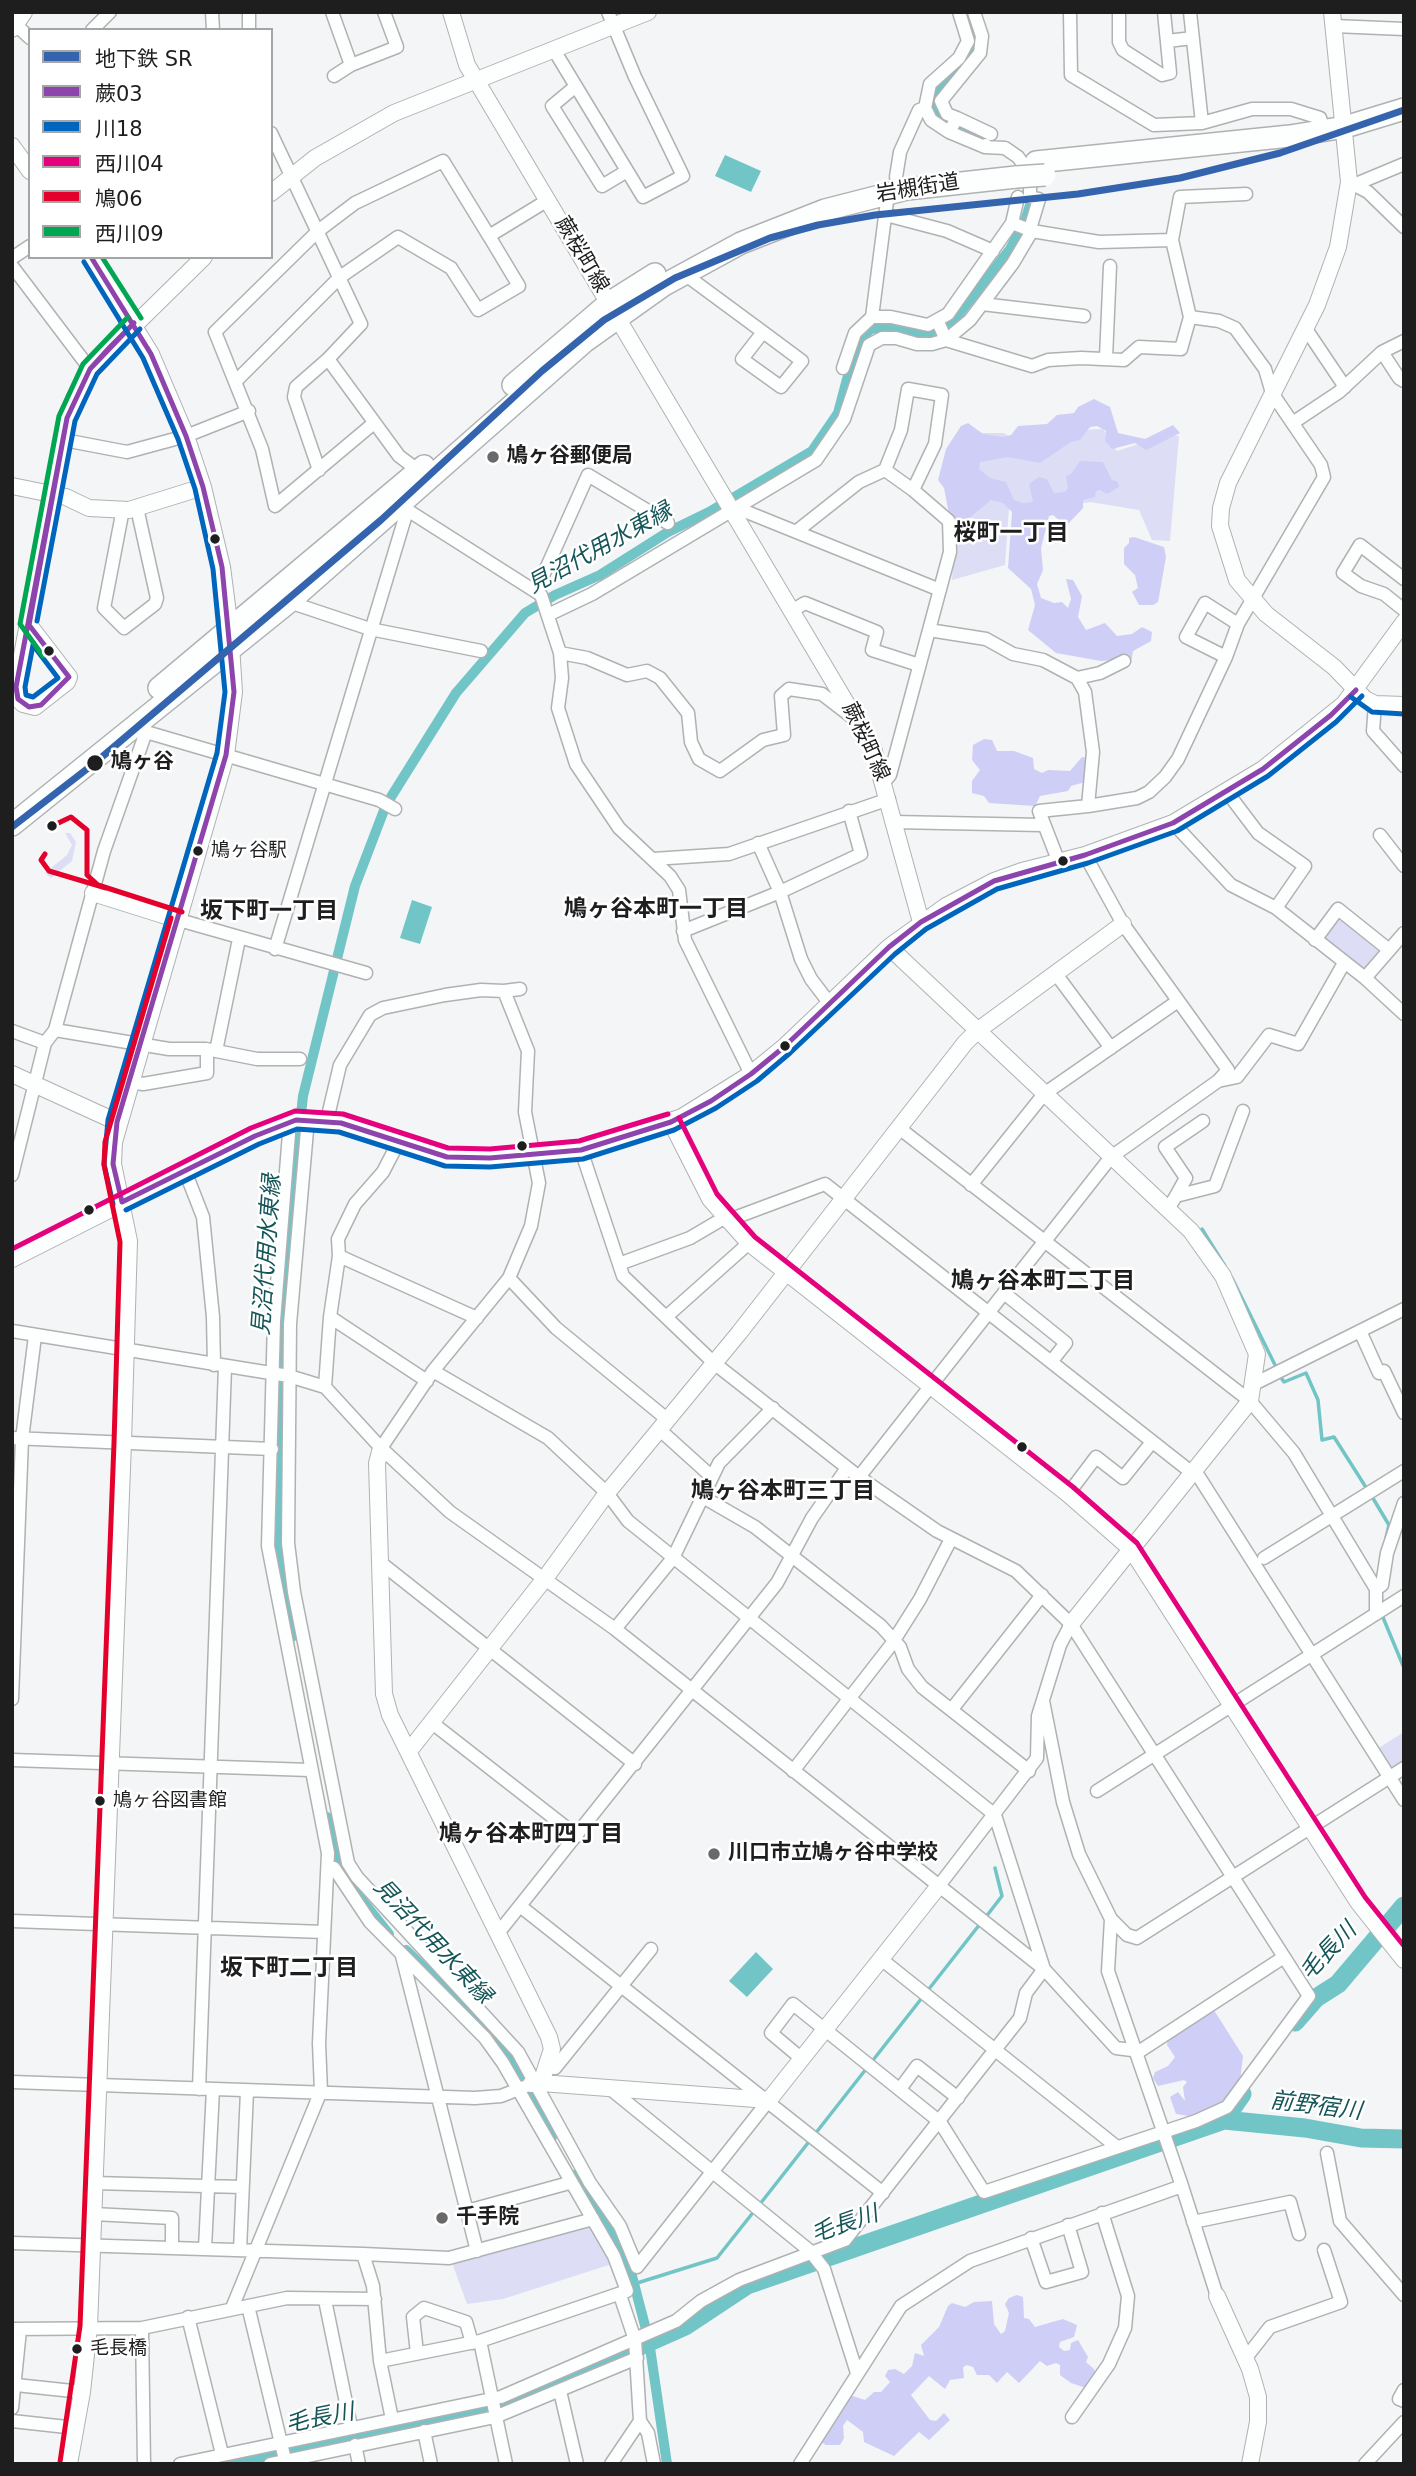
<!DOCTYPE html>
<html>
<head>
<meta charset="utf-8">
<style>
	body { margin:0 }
	#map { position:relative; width:1416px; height:2476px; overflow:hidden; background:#f4f5f6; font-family:"DejaVu Sans","Noto Sans JP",sans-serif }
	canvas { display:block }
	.frame { position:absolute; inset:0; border:14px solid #1e1e1f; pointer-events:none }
	.legend { position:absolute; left:28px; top:28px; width:245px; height:231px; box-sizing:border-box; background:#fff; border:2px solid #a5a5a5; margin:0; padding:9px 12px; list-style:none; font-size:21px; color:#1e1e1f }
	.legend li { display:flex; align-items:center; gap:14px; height:35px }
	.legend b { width:35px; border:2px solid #a5a5a5 }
</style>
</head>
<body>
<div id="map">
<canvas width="1416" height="2476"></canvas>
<div class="frame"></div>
<ul class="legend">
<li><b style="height:9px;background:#3564af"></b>地下鉄 SR</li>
<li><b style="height:9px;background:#8e44ad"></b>蕨03</li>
<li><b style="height:9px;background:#0065bd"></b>川18</li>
<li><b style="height:9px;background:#e5007d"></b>西川04</li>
<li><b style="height:9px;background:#e4002b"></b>鳩06</li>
<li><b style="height:9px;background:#00a651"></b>西川09</li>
</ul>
</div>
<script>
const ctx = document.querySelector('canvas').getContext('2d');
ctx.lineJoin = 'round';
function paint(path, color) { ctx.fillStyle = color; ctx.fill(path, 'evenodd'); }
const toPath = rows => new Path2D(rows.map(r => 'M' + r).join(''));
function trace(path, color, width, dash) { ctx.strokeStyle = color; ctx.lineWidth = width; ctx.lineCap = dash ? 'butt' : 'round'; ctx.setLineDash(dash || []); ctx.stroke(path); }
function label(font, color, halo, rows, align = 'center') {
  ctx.font = font + ' "DejaVu Sans","Noto Sans JP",sans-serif'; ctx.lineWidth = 5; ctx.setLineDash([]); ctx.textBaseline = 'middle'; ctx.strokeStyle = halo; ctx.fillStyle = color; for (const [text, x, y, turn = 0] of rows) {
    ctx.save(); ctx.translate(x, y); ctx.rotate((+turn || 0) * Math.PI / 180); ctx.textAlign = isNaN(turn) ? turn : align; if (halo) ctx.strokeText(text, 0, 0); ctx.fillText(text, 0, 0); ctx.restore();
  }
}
const green = toPath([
	[1103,429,1117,451,1167,435,1179,436,1170,541,1152,540,1139,510,1090,502,1045,510,1009,508,1005,565,952,580,957,487,969,433,1004,433,1024,447,1077,430],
	[65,833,70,833,76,842,72,861,51,878,45,873,67,855,72,845],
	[1342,915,1382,949,1363,971,1324,941,1323,934,1336,916],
	[1404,1732,1404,1764,1393,1772,1377,1749],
	[590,2224,612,2264,503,2299,467,2304,451,2260]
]);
const forest = toPath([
	[1094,399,1110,407,1118,433,1145,439,1173,425,1180,433,1146,450,1135,443,1112,449,1105,441,1106,431,1097,426,1090,427,1080,440,1071,442,1040,463,1008,457,980,462,979,469,990,478,1006,482,1014,500,1023,503,1033,502,1029,484,1039,477,1047,479,1054,493,1065,492,1068,488,1066,476,1071,474,1080,461,1103,462,1112,480,1118,482,1119,487,1107,494,1100,490,1096,491,1095,497,1083,500,1083,508,1066,526,1053,515,1049,516,1041,548,1043,570,1037,584,1041,598,1054,603,1062,602,1068,608,1071,599,1066,579,1073,580,1082,596,1078,617,1086,630,1105,623,1117,636,1132,634,1142,627,1152,632,1151,641,1133,651,1131,663,1121,667,1115,660,1101,661,1056,653,1028,630,1035,605,1031,589,1008,568,1012,512,1003,503,991,500,968,519,960,520,949,514,944,488,938,480,946,449,961,426,968,423,983,434,1003,437,1011,435,1018,426,1047,424,1057,415,1074,413,1078,407],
	[1134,537,1164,547,1166,557,1158,602,1153,605,1139,605,1132,592,1138,588,1135,575,1124,564,1124,548,1129,543,1129,538],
	[984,739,992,740,997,751,1014,751,1033,758,1034,769,1042,773,1048,770,1070,771,1082,757,1088,758,1085,782,1071,786,1068,791,1040,796,1035,806,989,803,984,796,972,793,972,781,980,770,972,760,973,745],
	[1212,2007,1243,2056,1240,2081,1214,2110,1195,2117,1176,2114,1170,2097,1178,2092,1185,2101,1183,2087,1187,2082,1184,2080,1158,2086,1153,2078,1155,2072,1168,2066,1175,2057,1167,2045,1168,2037],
	[1017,2295,1023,2297,1024,2318,1029,2319,1035,2327,1063,2319,1077,2325,1074,2337,1060,2342,1059,2347,1064,2351,1070,2350,1071,2343,1078,2340,1088,2357,1086,2362,1094,2369,1096,2375,1086,2388,1071,2383,1060,2375,1060,2365,1056,2363,1047,2366,1040,2361,1019,2383,1007,2372,997,2383,989,2375,977,2375,973,2367,967,2365,963,2367,964,2378,950,2380,945,2389,929,2376,911,2395,930,2420,936,2421,944,2413,950,2420,929,2440,919,2432,894,2456,864,2442,863,2432,847,2420,843,2426,844,2438,840,2445,826,2445,821,2442,847,2398,853,2396,865,2400,874,2392,881,2392,890,2382,885,2376,888,2370,895,2369,904,2374,912,2366,915,2353,924,2356,921,2345,939,2327,948,2306,952,2303,965,2307,974,2302,992,2301,994,2324,1001,2334,1005,2331,1009,2313,1005,2304,1009,2298]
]);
const water = toPath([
	[725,155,761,171,751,192,715,176],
	[412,900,432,907,420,944,400,938],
	[756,1952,773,1969,747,1997,729,1981]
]);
const stream = toPath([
	[1202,1229,1225,1266],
	[1232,1278,1277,1369],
	[1280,1376,1284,1382,1306,1373,1318,1400,1322,1440,1334,1437,1367,1489],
	[1371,1495,1389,1525,1386,1538],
	[1382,1615,1404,1668],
	[985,1918,1002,1896,995,1868],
	[760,2204,980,1924],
	[634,2284,717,2258,755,2210]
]);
const canal = toPath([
	[965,12,976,45,968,60,937,87,933,105,936,114,985,140],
	[292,1637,281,1573,277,1519,278,1408,285,1263,303,1096,355,886,386,805,456,693,525,613,555,595,600,575,668,532,709,512,812,451,838,413,847,379,864,335,871,329,885,326,928,335,951,324,1010,249,1025,221,1031,202],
	[327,1817,335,1855,354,1890,389,1934],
	[406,1950,469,2011,499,2046,514,2065,552,2137],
	[574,2175,622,2249,631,2272,649,2341,667,2464]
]);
const river = toPath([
	[1295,2022,1316,1998,1338,1984,1404,1906],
	[1224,2120,1305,2128,1361,2138,1404,2139],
	[220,2464,450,2419,532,2394,685,2326,747,2285,1224,2120,1242,2094]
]);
const street = toPath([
	[212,12,213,30],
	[249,12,249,30],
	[332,12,351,65],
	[959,12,968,41,959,58,930,84,925,108,931,120,949,132,957,118,991,134],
	[1070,12,1071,75,1154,125,1202,123,1252,109,1291,109,1320,118,1324,131],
	[1119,12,1119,42,1123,50,1162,75,1170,73,1164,12],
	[1190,12,1202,123],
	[15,24,30,38],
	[1334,26,1404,29],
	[92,30,110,12],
	[1167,41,1193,38],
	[554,50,643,197,683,176,635,77,608,12],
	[334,76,351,65,397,47,384,12],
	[576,86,552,106,602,186,627,171],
	[957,118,947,114,941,101,980,53,982,36,974,12],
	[949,132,985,147,986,145],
	[271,133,361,324,328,359,399,456,419,471],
	[985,147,1005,148,1018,157,1030,174,1030,197,1039,199,1030,229],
	[896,177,900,152,919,110,925,108],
	[1349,182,1368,192,1404,227],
	[1356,184,1404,164],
	[886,215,947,231,993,251],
	[1012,223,1032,231,1099,242,1172,240],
	[12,258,30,246],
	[12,266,90,369],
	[683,273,763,332,802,361,781,387,742,359,763,332],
	[982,304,1084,316],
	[872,317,887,201],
	[938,322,946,340,1032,366,1048,360,1081,358,1124,360,1139,347,1181,349,1190,317,1172,240,1180,197,1246,194],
	[1306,329,1345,387],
	[1382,352,1399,378,1404,381],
	[1106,358,1110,266],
	[843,368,855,333,872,317,891,317,928,325,948,314,1012,223,1018,197],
	[236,381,340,277,398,237,451,268,478,310,519,286,489,236,548,200],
	[1294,422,1339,392,1382,352,1404,341],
	[374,423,275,506,262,449,215,332,318,231,355,203,443,161,489,236],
	[64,440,127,452,186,436,249,411],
	[319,470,294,397,296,387,328,359],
	[401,506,541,595,560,653,562,678,558,708,576,764,619,828,670,876,679,890,685,940,751,1074],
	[737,508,940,590],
	[123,509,104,608,124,628,155,604,157,598,137,508],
	[797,531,859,482,885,470,913,490],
	[1404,579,1360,545,1343,573,1361,586,1384,594,1404,610],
	[537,589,588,475,668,523],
	[289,602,370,629,481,651],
	[793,610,805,603,877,632,872,650,919,665],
	[550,614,592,594,816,460,844,419,869,345,882,338,896,338,917,344,932,344,946,340,970,320,1013,263,1032,231],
	[929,630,986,639,1013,654,1043,660,1077,678,1085,692,1093,752,1088,806,1137,798,1149,792,1165,777,1178,759,1226,657,1238,624,1324,477,1321,465,1272,393,1265,369,1235,328,1219,321,1190,317],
	[560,653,587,658,627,675,647,671,660,678,688,713,691,742,699,759,720,771,763,740,784,735,781,696,789,689,822,694,852,717],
	[1226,657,1186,637,1205,603,1238,624],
	[1077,678,1100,673,1124,661],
	[1375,704,1373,731,1404,766],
	[146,732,379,800,395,809],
	[884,782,890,775,950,552,949,521,913,490,935,444,942,395,908,389,901,430,885,470],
	[1227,792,1258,833,1305,866,1276,908],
	[894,822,1042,825],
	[1173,823,1231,885,1276,908,1365,978,1404,1014],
	[1380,835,1404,866],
	[758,843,780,892,801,959,811,979,830,1004],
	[1085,855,1123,924,1228,1070,1218,1081,1237,1077,1269,1035,1298,1044,1344,963],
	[653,859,729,854,889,799],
	[1058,860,1039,811,1088,806],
	[179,920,366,973],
	[683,931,780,892,861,854,849,811],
	[1315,940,1338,909,1388,949],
	[275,949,407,511],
	[1056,974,1111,1048],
	[1365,978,1404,933],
	[55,1030,169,1049,206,1049,257,1059,300,1059],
	[12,1031,45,1043],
	[216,1051,239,939],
	[129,1082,143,1084,207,1073,207,1050],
	[308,1119,290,1324,288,1543,294,1592,348,1863,357,1877,518,2052,590,2183,620,2226,637,2267,769,2100],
	[327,1120,340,1065,370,1015,383,1008,445,995,481,990,504,991],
	[899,1128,1250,1401,1294,1453,1376,1589,1376,1614],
	[581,1150,623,1276,714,1363,859,1477,937,1531,1016,1571,1071,1624,1309,1996,1227,2107,1196,2121,984,2192,940,2122,793,2004,771,2033,802,2059],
	[185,1171,203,1217,213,1317,214,1365],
	[12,1175,45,1043,55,1030,104,851,146,732,139,722],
	[971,1185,1044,1094,1178,1001],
	[1176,1196,1186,1178,1165,1147,1203,1121],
	[1168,1209,1176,1196,1215,1186,1243,1111],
	[726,1221,825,1184,1191,1472],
	[339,1256,477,1318],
	[619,1264,690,1238,724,1218],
	[509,1278,556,1328,668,1420],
	[1004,1293,1066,1343,1051,1362],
	[330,1317,427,1381],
	[666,1317,749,1243],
	[12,1331,289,1376,325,1387,381,1448,450,1512,615,1629,1044,1969,1116,2048,1140,2051,1284,1957],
	[1360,1331,1379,1373,1384,1371,1404,1413],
	[1254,1384,1404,1309],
	[325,1387,330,1317,339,1256,338,1239,355,1204,383,1172,398,1143],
	[660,1430,712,1477],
	[12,1438,272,1449],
	[381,1448,433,1371,509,1278,531,1226,539,1183,525,1112,528,1051,504,991,520,989],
	[1194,1469,1404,1800],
	[859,1477,1111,1157,1218,1081],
	[1068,1494,1096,1457,1123,1478,1152,1442],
	[703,1497,755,1527,881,1626,900,1647,908,1669,922,1687,1029,1771],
	[1264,1558,1404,1471],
	[381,1563,635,1764],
	[1376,1589,1382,1585,1387,1553,1404,1503],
	[615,1629,673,1558,719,1463,773,1408],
	[12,1699,22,1439,35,1336],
	[1043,1701,1063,1802,1079,1854,1111,1919,1127,1935,1137,1938,1404,1768],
	[952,1709,1042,1595],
	[431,1722,577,1836],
	[12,1760,310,1770],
	[793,1771,891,1645,920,1599,951,1539],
	[1097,1791,1404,1596],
	[334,1868,370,1922,485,2038,503,2063,614,2256,627,2291,480,2341,380,2361],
	[938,1887,1037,1758,1038,1716,1060,1645,1071,1624],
	[520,1906,883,2193],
	[12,1921,324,1932],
	[499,1932,777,1583,812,1518,847,1468],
	[402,1956,477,2251],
	[881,1959,1117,2147],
	[547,2067,555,2068,651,1949],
	[12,2082,475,2098,501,2096,524,2087],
	[608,2087,810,2251,824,2269,857,2373],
	[199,2089,225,1367],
	[900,2089,917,2066,958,2098],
	[1327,2153,1340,2221,1404,2295],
	[94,2183,242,2187],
	[1182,2186,1217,2296],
	[467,2211,569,2183],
	[93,2214,172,2218,172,2248],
	[1193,2222,1290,2202,1299,2234],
	[1031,2238,1046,2282,1082,2272,1068,2225],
	[12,2243,363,2254,373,2286,380,2361,392,2419],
	[205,2248,213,2089],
	[240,2250,247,2091],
	[363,2254,449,2258,593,2219],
	[325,2300,351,2427],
	[248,2306,286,2464],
	[232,2308,321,2091,319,2043,328,1853,268,1546,274,1321,290,1121],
	[188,2317,222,2454],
	[142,2328,144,2464],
	[12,2329,142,2328,287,2298,375,2299],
	[480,2341,506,2464],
	[417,2353,413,2317,424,2308,466,2322,472,2343],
	[1245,2359,1270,2327,1341,2302,1324,2250],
	[16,2385,82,2392],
	[1404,2390,1399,2399,1404,2401],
	[560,2391,577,2464],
	[12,2408,20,2330],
	[1072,2417,1109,2364,1125,2328,1128,2296,1102,2213],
	[12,2421,76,2428],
	[640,2421,648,2433,654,2464],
	[424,2431,431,2464],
	[355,2445,359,2464],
	[180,2464,501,2397,676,2321,701,2301,739,2280,845,2240,1020,2018,1026,1993,1044,1969,995,1815,628,1521,607,1493,548,1438,433,1371],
	[270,2464,495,2417,637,2358],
	[611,2464,640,2421,635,2340,620,2295],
	[800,2464,901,2306,970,2261,1182,2186,1108,1971,1111,1919],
	[1365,2464,1404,2422]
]);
const secondary = toPath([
	[451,12,467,65,873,748,921,922],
	[1332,12,1349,182,1338,247,1317,305,1228,483,1221,508,1220,526,1237,580,1266,614,1334,667,1365,699,1375,704,1404,705],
	[12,146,30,171],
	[271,193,315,158,394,113,648,12],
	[12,486,66,497,89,508,129,510,203,487],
	[29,625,69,677,67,682,35,707,23,704,18,699,16,687,67,418,74,399,90,369,204,257],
	[93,893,179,920],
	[889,947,1191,1231,1223,1276,1257,1354,1250,1401,1071,1624],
	[12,1074,117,1122],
	[671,1122,710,1199,749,1243,1068,1494,1131,1549,1358,1902,1404,1960],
	[12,1259,255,1136,296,1120,341,1123,447,1157,490,1158,581,1150,682,1117,751,1074,784,1047,889,947,946,906,994,881,1022,871,1085,855,1173,823,1263,769,1344,704,1404,622],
	[381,1448,377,1463,384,1694,390,1715,549,2037,552,2049,541,2083,531,2084],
	[409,1751,546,1577,607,1493,739,1333,965,1043,977,1031,1123,924],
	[541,2083,769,2100,938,1887],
	[1217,2296,1250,2369,1258,2397,1258,2422,1250,2464],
	[69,2464,82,2392,89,2327,123,1443,129,1241,113,1164,114,1142,226,755,234,692,230,629,222,567,203,487,186,436,151,354,91,257]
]);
const primary = toPath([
	[12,28,23,12]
]);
const highway = toPath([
	[1036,162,1290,136,1345,127,1404,109],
	[513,385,609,303,655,274],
	[159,688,424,466],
	[12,825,289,602,584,342,664,285,741,243,825,210,907,189,1016,177]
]);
const highwayBridge = toPath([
	[1016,177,1045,175]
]);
const bus1 = toPath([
	[91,257,151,354,186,436,203,487,222,567,234,692,226,755,117,1122,113,1164,122,1202],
	[134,323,90,369,110,347,134,323],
	[67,418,29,625,69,677,41,705,29,707,18,699,16,687,67,418],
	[67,418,90,369],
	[67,418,90,369],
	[122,1202,255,1136,296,1120,341,1123,447,1157,490,1158,581,1150,671,1122,711,1101,751,1074,784,1047,889,947,921,922,994,881,1085,855,1173,823,1263,769,1331,715,1356,690]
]);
const bus2 = toPath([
	[84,262,143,358,178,439,195,489,213,569,225,692,217,753,108,1120,104,1164,113,1204],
	[37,621,75,421,97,374,140,329],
	[33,645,58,678,33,697,26,695,25,687,33,645],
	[1351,697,1372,712,1404,714],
	[126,1210,259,1144,297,1129,339,1132,445,1166,490,1167,583,1159,674,1130,716,1108,757,1081,790,1053,895,954,926,929,997,889,1088,863,1177,831,1268,776,1336,722,1362,696]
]);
const bus3 = toPath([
	[679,1118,717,1194,755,1237,1073,1487,1137,1543,1365,1897,1404,1946],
	[12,1249,251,1128,295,1111,343,1114,448,1148,490,1149,579,1141,668,1114]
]);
const bus4 = toPath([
	[52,826,71,817,87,830,87,875,98,885,182,912],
	[45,854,41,860,49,871,106,888],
	[60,2462,80,2326,114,1443,120,1242,104,1165,105,1142,171,918]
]);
const bus5 = toPath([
	[102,257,141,318],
	[43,656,20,624,59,416,83,364,128,317]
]);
const metro1 = toPath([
	[12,827,96,762,381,520,542,371,604,320,675,278,770,238,818,225,875,215,1078,194,1180,178,1280,153,1404,110]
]);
const markers = [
	[493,457,7,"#69696a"],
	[215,539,6,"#1e1e1f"],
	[49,651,6,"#1e1e1f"],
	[95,763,9,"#1e1e1f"],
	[52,826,6,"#1e1e1f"],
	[198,851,6,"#1e1e1f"],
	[1063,861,6,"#1e1e1f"],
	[785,1046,6,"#1e1e1f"],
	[522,1146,6,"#1e1e1f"],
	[89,1210,6,"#1e1e1f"],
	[1022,1447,6,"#1e1e1f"],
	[100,1801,6,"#1e1e1f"],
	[714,1854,7,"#69696a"],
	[442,2218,7,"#69696a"],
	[77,2349,6,"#1e1e1f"]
];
const busNames = [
	["鳩ヶ谷駅",211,851],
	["鳩ヶ谷図書館",113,1801],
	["毛長橋",90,2349]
];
const streetNames = [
	["岩槻街道",918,189,-9],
	["蕨桜町線",581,255,59],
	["蕨桜町線",865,742,65]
];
const poiNames = [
	["鳩ヶ谷郵便局",507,457],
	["川口市立鳩ヶ谷中学校",728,1854],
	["千手院",456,2218]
];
const stopNames = [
	["鳩ヶ谷",111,763]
];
const neighbourhoodNames = [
	["桜町一丁目",1011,534],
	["鳩ヶ谷本町一丁目",656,910],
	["坂下町一丁目",269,912],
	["鳩ヶ谷本町二丁目",1043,1282],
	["鳩ヶ谷本町三丁目",783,1492],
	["鳩ヶ谷本町四丁目",531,1835],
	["坂下町二丁目",289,1969]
];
const waterNames = [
	["見沼代用水東縁",600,549,-29],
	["見沼代用水東縁",268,1255,-86],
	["見沼代用水東縁",432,1942,47],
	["毛長川",1329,1952,-46],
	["前野宿川",1316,2107,7],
	["毛長川",845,2225,-19],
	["毛長川",320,2419,-11]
];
paint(green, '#dddef5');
paint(forest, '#cfcef7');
paint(water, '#71c5c6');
trace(stream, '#71c5c6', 3.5);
trace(canal, '#71c5c6', 10);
trace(river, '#71c5c6', 19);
trace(street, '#b0b1b2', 15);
trace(secondary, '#b0b1b2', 18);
trace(primary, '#b0b1b2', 20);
trace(highway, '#b0b1b2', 24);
trace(street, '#fdfefe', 12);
trace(secondary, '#fdfefe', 16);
trace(primary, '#fdfefe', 18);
trace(highway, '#fdfefe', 21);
trace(highwayBridge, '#b0b1b2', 24, []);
trace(highwayBridge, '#fdfefe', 21);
trace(bus1, '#8e44ad', 5);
trace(bus2, '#0065bd', 5);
trace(bus3, '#e5007d', 5);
trace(bus4, '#e4002b', 5);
trace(bus5, '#00a651', 5);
trace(metro1, '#3564af', 7);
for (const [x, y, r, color] of markers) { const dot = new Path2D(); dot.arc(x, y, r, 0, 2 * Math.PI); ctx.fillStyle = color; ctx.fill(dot); trace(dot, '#fff', 2.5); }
label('19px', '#1e1e1f', '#fff', busNames, 'left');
label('21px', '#1e1e1f', '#fff', streetNames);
label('bold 21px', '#1e1e1f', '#fff', poiNames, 'left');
label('bold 21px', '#1e1e1f', '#fff', stopNames, 'left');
label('bold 23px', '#1e1e1f', '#fff', neighbourhoodNames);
label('italic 23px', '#155658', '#fff', waterNames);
</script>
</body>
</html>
